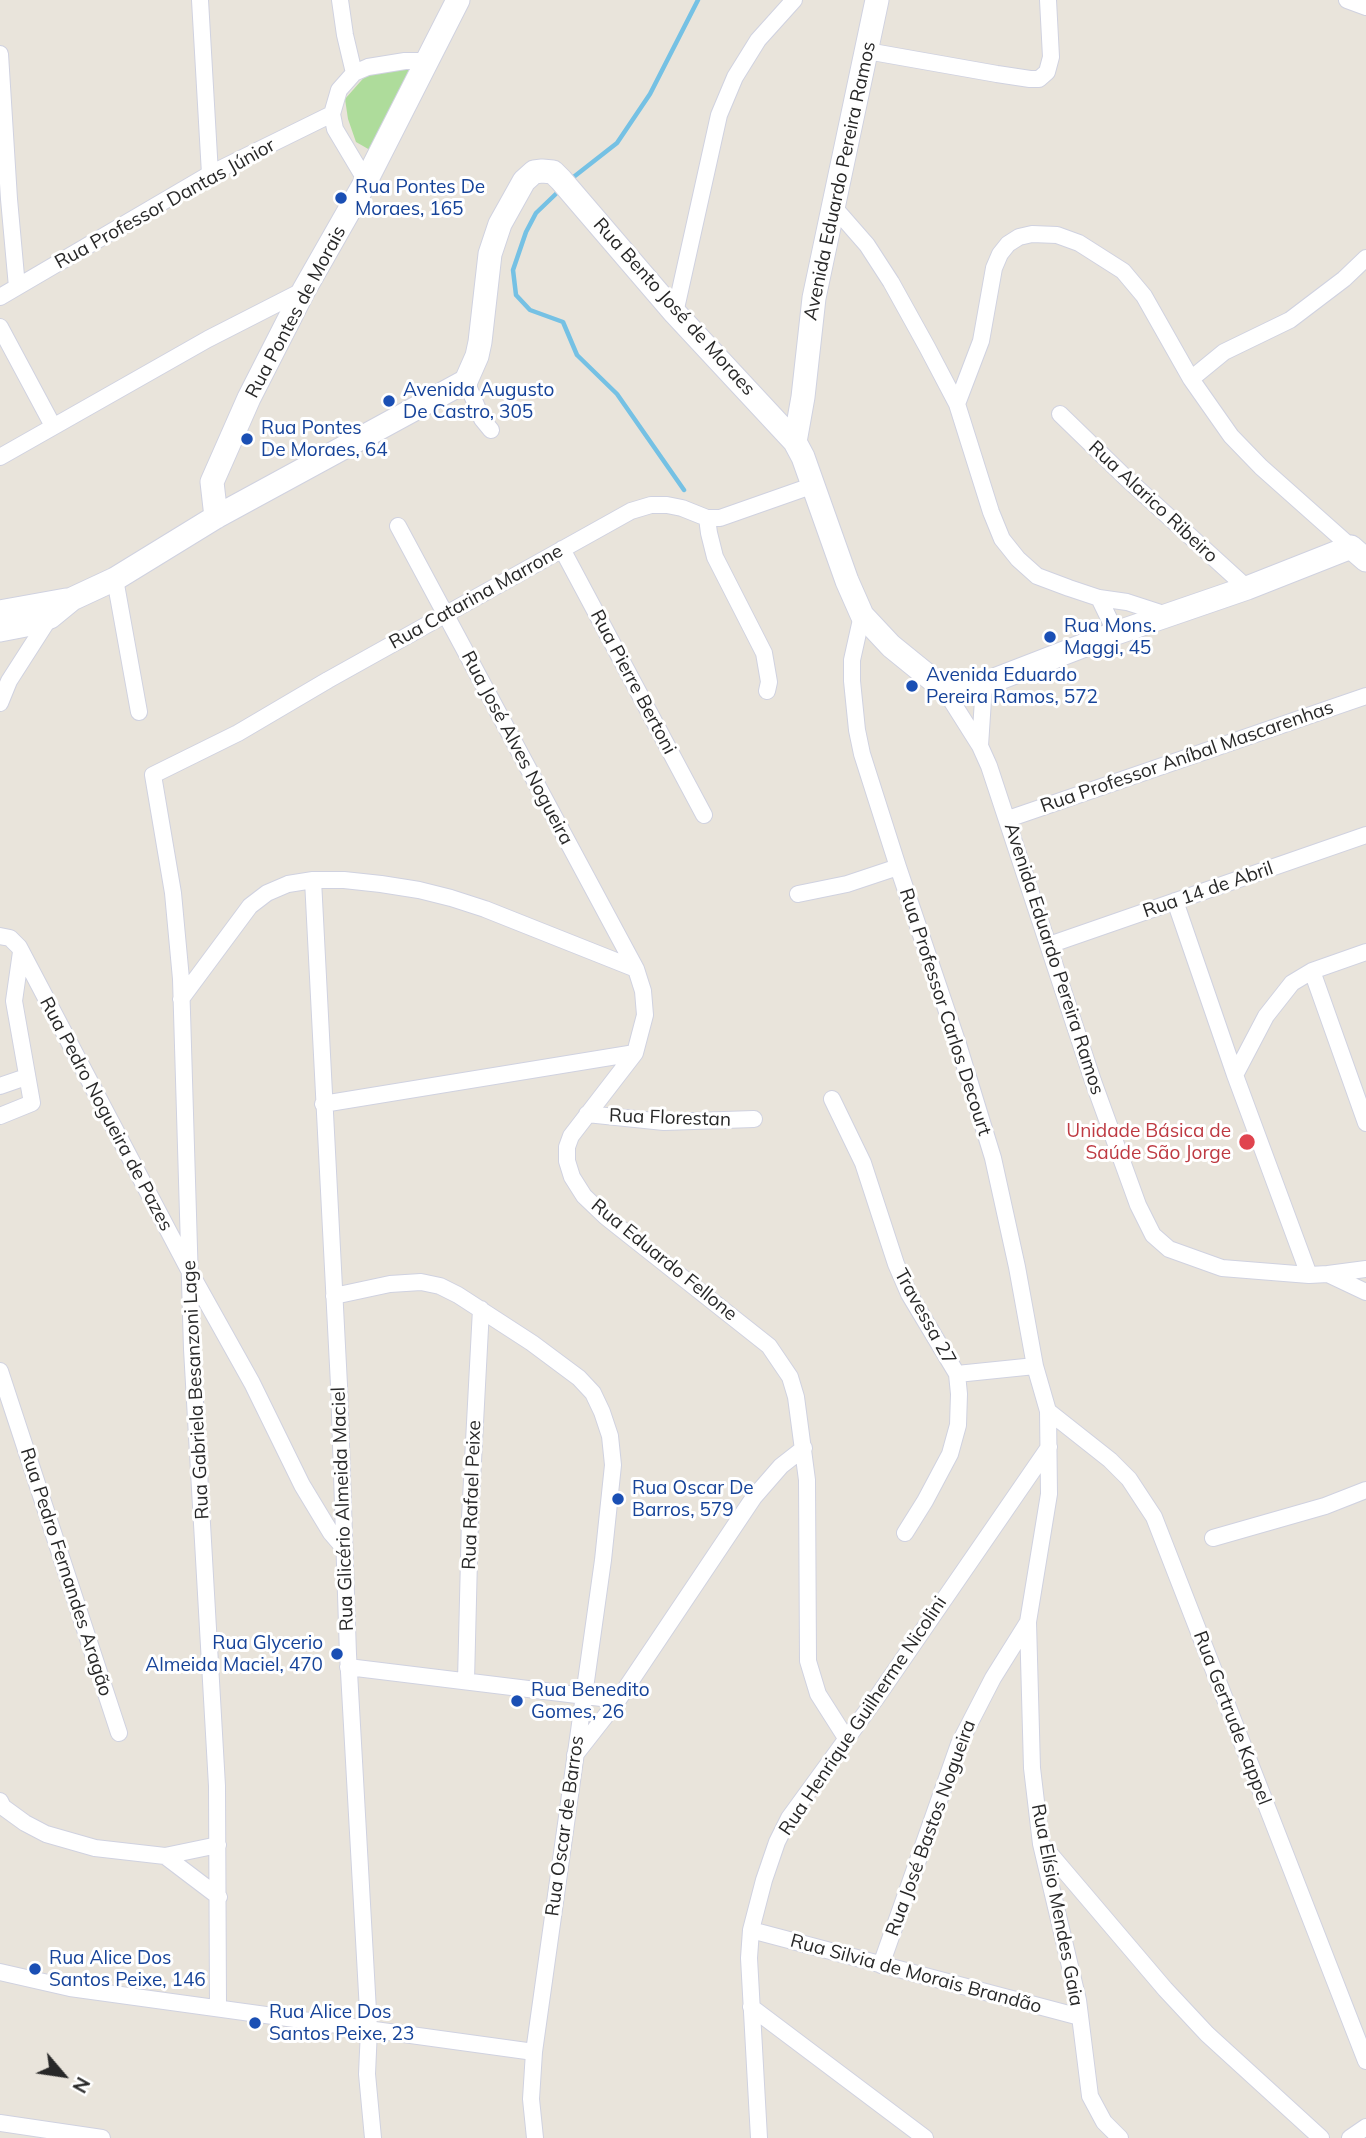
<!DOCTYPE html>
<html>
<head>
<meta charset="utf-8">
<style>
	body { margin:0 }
	#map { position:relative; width:1366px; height:2138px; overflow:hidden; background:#e9e4db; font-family:Mulish,sans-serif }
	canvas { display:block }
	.north { position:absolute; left:28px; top:2040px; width:70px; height:70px; -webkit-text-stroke:5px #fff; paint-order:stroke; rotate:119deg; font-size:19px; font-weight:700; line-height:28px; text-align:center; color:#282828 }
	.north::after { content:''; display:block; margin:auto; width:24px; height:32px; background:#282828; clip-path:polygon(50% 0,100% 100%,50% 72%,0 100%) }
</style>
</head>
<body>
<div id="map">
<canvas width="1366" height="2138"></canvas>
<div class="north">N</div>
</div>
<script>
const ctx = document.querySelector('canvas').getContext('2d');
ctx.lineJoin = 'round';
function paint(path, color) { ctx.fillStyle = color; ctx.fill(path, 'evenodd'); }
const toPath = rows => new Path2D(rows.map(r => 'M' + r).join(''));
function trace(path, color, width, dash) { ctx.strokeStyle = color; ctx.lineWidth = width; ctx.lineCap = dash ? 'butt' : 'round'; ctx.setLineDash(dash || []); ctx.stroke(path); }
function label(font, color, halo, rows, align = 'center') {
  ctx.font = font + ' Mulish,sans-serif'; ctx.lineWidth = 6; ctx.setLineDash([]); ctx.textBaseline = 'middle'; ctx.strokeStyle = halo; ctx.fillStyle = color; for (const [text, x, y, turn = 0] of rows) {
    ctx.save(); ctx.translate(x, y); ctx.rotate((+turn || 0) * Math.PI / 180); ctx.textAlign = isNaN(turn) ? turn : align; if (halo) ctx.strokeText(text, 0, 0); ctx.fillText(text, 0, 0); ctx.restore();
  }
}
const green = toPath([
	[385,69,409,70,370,150,356,142,348,119,345,99,368,73]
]);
const stream = toPath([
	[571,179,617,143,650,94,698,0],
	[560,190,536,213,526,232,513,270,516,295,530,310,563,322,577,355,617,394,684,490]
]);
const street = toPath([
	[200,0,210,174],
	[340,0,345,35,354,73],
	[1347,0,1366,7],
	[867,51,997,74,1030,79,1039,79,1047,72,1051,57,1048,0],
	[0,54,9,199,17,287],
	[366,181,335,129,332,114,339,90,354,73,368,67,405,61,427,61],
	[832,205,867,245,891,282,927,347,957,404,991,512,1002,539,1018,559,1037,576,1069,588,1099,598,1127,602,1167,615],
	[0,297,210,174,332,114],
	[675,313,719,115,735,77,758,40,794,0],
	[0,327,53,426],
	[1191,379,1224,352,1290,320,1344,279,1366,258],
	[466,381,482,419,491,430],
	[957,404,981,341,994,268,1000,254,1008,244,1019,237,1032,234,1057,235,1079,243,1123,271,1144,296,1191,379,1231,436,1261,467,1351,547],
	[1060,414,1125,477,1247,588],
	[0,457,208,339,304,290],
	[707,518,709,533,715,557,764,653,769,682,767,691],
	[398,526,636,969,643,991,645,1015,635,1053,571,1136,567,1147,567,1161,572,1177,584,1196,606,1217,769,1346,790,1377,796,1397,807,1480,808,1661,818,1694,846,1738],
	[562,549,704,815],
	[115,579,139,712],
	[1099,598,1116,633],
	[862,615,852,660,852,681,857,730,862,754,898,867,958,1044,993,1158,1017,1267,1035,1366,1048,1411,1049,1494,1028,1622,1032,1768,1041,1844,1078,2000,1090,2096,1104,2122,1120,2138],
	[944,689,980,746,989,766,1093,1081,1138,1205,1153,1235,1169,1249,1222,1268,1309,1275,1328,1274,1366,1292],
	[0,703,9,681,50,617],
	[980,746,984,684],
	[1008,819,1366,696],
	[313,880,339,1385,348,1654,369,2029,367,2074,373,2138],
	[798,894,847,884,898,867],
	[1175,901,1235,1075,1309,1275],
	[0,936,10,938,19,947,190,1272,252,1383,302,1485,331,1533,343,1547],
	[1049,945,1366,835],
	[1312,971,1366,1123],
	[181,999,250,906,267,893,288,884,313,880,344,880,381,884,419,890,451,898,485,909,636,969],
	[1235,1075,1266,1016,1292,983,1312,971,1366,952],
	[0,1086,26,1077],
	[832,1099,863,1163,896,1264,909,1294,957,1374,959,1394,958,1425,950,1454,925,1501,905,1533],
	[323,1104,635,1053],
	[587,1114,664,1122,754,1119],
	[0,1116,32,1103,14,1001,21,952],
	[1328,1274,1366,1269],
	[334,1296,390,1284,421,1282,440,1286,458,1295,532,1343,579,1378,593,1393,602,1412,610,1436,613,1465,603,1560,534,2052,531,2099,535,2138],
	[0,1371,119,1733],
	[957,1374,1035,1366],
	[1048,1411,1110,1460,1129,1479,1154,1517,1366,2061],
	[1213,1538,1325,1506,1366,1490],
	[348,1667,618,1700],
	[466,1681,470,1518,481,1309],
	[575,1755,618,1700,754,1497,781,1466,804,1448],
	[0,1801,3,1807,25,1823,46,1834,95,1848,165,1856,218,1845],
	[1045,1848,1165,1989,1207,2034,1321,2138],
	[165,1856,219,1897],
	[751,1930,1080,2017],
	[881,1965,959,1744,993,1678,1028,1622],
	[0,1972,70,1988,534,2052],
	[218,2007,217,1786,192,1349,181,979,173,893,153,775,238,733,328,680,631,511,651,505,667,505,682,508,707,518,720,518,814,485],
	[751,2007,925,2138],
	[0,2123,102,2138],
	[759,2138,749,1958,751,1930,764,1880,777,1842,789,1818,877,1697,1049,1447],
	[1350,2138,1366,2127]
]);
const secondary = toPath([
	[795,442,803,397,814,298,877,0],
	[216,517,212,482,249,398,304,290,366,181,458,0],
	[0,612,66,600],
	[0,630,31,624,50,617,72,599,115,579,216,517,466,381,477,356,480,342,490,254,500,224,524,181,534,172,542,171,553,172,561,180,675,313,795,442,803,457,847,581,862,615,891,646,944,689,984,684,1116,633,1247,588,1351,547,1366,560]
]);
const markers = [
	[341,198,7,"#1a4fb4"],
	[389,401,7,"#1a4fb4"],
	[247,439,7,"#1a4fb4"],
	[1050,637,7,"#1a4fb4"],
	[912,686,7,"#1a4fb4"],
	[1247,1142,9,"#e0444e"],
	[618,1499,7,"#1a4fb4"],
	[337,1654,7,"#1a4fb4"],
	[517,1701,7,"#1a4fb4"],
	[35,1969,7,"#1a4fb4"],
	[255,2023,7,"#1a4fb4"]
];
const streetNames = [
	["Avenida Eduardo Pereira Ramos",840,181,-78],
	["Rua Professor Dantas Júnior",165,204,-29],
	["Rua Bento José de Moraes",674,307,48],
	["Rua Pontes de Morais",296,312,-62],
	["Rua Alarico Ribeiro",1153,502,43],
	["Rua Catarina Marrone",476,597,-29],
	["Rua Pierre Bertoni",633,682,62],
	["Rua José Alves Nogueira",517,748,62],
	["Rua Professor Aníbal Mascarenhas",1187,757,-19],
	["Rua 14 de Abril",1208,890,-19],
	["Avenida Eduardo Pereira Ramos",1054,959,72],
	["Rua Professor Carlos Decourt",945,1012,72],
	["Rua Pedro Nogueira de Pazes",106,1114,62],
	["Rua Florestan",670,1118,2],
	["Rua Eduardo Fellone",664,1260,39],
	["Travessa 27",925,1317,61],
	["Rua Gabriela Besanzoni Lage",196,1390,-93],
	["Rua Rafael Peixe",472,1495,-88],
	["Rua Glicério Almeida Maciel",343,1509,-92],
	["Rua Pedro Fernandes Aragão",66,1572,72],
	["Rua Henrique Guilherme Nicolini",863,1716,-56],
	["Rua Gertrude Kappel",1232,1718,69],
	["Rua Oscar de Barros",565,1826,-82],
	["Rua José Bastos Nogueira",931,1828,-70],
	["Rua Elísio Mendes Gaia",1057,1905,79],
	["Rua Silvia de Morais Brandão",916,1974,15]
];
const transitNames = [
	["Rua Pontes De",355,187],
	["Moraes, 165",355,209],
	["Avenida Augusto",403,390],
	["De Castro, 305",403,412],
	["Rua Pontes",261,428],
	["De Moraes, 64",261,450],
	["Rua Mons.",1064,626],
	["Maggi, 45",1064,648],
	["Avenida Eduardo",926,675],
	["Pereira Ramos, 572",926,697],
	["Rua Oscar De",632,1488],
	["Barros, 579",632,1510],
	["Rua Glycerio",323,1643,"right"],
	["Almeida Maciel, 470",323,1665,"right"],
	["Rua Benedito",531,1690],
	["Gomes, 26",531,1712],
	["Rua Alice Dos",49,1958],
	["Santos Peixe, 146",49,1980],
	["Rua Alice Dos",269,2012],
	["Santos Peixe, 23",269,2034]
];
const healthNames = [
	["Unidade Básica de",1231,1131],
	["Saúde São Jorge",1231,1153]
];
paint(green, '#aedc9b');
trace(stream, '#75c1e4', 4.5);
trace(street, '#d0d2e0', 18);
trace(secondary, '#d0d2e0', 25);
trace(street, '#fff', 16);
trace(secondary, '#fff', 23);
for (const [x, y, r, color] of markers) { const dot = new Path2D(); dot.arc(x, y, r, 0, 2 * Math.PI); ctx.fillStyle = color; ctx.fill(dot); trace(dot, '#fff', 2.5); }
label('19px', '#282828', '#fff', streetNames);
label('19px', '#164399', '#fff', transitNames, 'left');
label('19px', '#be3a42', '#fff', healthNames, 'right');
</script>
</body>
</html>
